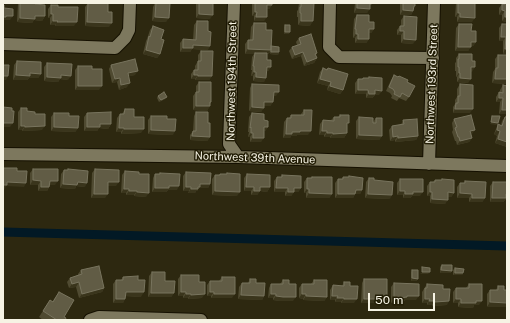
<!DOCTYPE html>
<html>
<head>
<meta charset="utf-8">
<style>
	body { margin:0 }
	#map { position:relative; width:510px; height:323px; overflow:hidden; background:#2d2810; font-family:"Public Sans",sans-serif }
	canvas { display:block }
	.frame { position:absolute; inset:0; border:4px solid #f6f3e4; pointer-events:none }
	.scale { position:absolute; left:368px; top:293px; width:67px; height:18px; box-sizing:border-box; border:2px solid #f6f3e4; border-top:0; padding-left:5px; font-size:12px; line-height:14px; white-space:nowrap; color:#f6f3e4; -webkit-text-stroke:3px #231e06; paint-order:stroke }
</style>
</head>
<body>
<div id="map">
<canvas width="510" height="323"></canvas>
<div class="frame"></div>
<div class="scale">50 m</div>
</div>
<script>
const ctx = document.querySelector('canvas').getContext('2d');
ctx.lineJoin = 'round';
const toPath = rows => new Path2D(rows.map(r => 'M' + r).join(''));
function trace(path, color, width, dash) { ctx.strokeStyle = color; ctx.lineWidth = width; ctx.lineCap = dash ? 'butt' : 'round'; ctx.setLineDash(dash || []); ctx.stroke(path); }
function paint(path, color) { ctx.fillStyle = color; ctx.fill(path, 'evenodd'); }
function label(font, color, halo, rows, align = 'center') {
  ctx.font = font + ' "Public Sans",sans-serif'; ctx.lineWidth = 3; ctx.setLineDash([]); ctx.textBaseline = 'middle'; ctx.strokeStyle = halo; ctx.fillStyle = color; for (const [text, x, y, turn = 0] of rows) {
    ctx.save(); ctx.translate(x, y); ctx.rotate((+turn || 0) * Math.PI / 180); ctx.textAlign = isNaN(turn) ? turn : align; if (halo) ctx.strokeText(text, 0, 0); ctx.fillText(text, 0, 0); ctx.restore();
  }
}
const canal = toPath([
	[3,232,507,246]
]);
const minor = toPath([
	[234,3,229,144,238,157],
	[330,3,329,47,339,57,433,58],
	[3,44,115,48,125,38,129,30,130,3],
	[3,154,238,157,507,166],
	[429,164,434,3],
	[90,320,99,317,201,320]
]);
const wall = toPath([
	[18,3,35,3,35,4,45,16,42,21,34,20,32,23,17,22],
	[88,3,108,12,109,27,85,26,85,7],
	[155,3,170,3,166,22,152,21,153,7],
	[197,3,213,3,210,19,196,18,196,4],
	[252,3,272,3,272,5,269,9,267,9,264,21,254,21,254,16,252,16],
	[299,3,314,3,310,26,298,25,298,17,297,17,297,11,298,10],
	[355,3,373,3,371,5,370,5,367,13,354,13],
	[396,3,415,3,413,8,413,11,411,15,400,15,400,3],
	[456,3,475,3,472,22,457,22,457,17,455,17],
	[503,3,507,3,507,22,502,21,502,15,499,15,499,8],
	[51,5,58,7,74,26,55,26,55,25,50,25,50,18,48,18,48,9],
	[357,15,369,22,374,29,371,33,369,33,369,39,366,43,355,43,355,38,353,38,353,33,354,19],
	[404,16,413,44,401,43,401,35,397,35,397,30,400,26,401,26,401,20],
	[197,21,208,50,192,49,190,52,180,52,180,43,183,39,193,40,194,25],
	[254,23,266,30,271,46,279,52,278,55,270,54,270,52,268,54,267,54,267,60,271,67,268,71,267,71,264,82,253,81,253,76,251,76,252,70,251,70,252,57,254,54,245,54,245,44,248,40,250,40,251,27],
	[459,24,471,31,476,42,473,46,471,46,468,51,455,51,456,28],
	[502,24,507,24,507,54,503,54,503,41,499,41,499,28],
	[285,25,290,32,288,34,284,34,284,27],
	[153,26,161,39,160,54,157,58,143,54,146,41,147,39,150,30],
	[299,38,317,53,316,55,317,58,314,63,304,66,301,56,292,59,289,51,292,47,297,45,296,42],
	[201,51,212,76,209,80,195,80,195,79,191,79,191,74,194,70,195,70,195,66,198,61,198,55],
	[459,54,472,72,471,71,468,83,457,82,457,77,456,77,456,71,455,71,455,63,456,62,456,58],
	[498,55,507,84,492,83,493,72,495,69,495,59],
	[17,61,41,74,38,78,29,78,27,80,13,80,14,65],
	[47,63,68,80,60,79,58,82,44,81,44,67],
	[111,65,135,75,129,76,127,87,119,90,117,82,112,83,109,69],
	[78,66,92,69,99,90,75,90,75,70],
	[323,68,327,69,328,68,343,90,340,94,327,90,328,86,317,83,320,72],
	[394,75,407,82,409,97,406,101,399,98,397,101,391,98,392,96,390,93,386,91,391,80],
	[369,77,379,95,375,95,372,98,366,98,366,94,355,94,355,83,358,79,362,79,363,78,368,78],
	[199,82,211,102,207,111,193,110,193,96,196,92,196,86],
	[252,84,276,96,273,96,273,102,270,106,264,106,261,112,249,111,250,88],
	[460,84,470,113,453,113,453,107,455,104,455,100,457,97,457,89],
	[503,85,507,86,507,147,495,143,497,136,494,134,498,124,501,125,502,121,507,114,499,114,500,102,496,102,496,97,499,92,500,92,500,90],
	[158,96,167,97,165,99,159,102,157,98],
	[21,108,27,111,35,114,42,130,22,131,22,130,18,130,18,112],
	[125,109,134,117,141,133,121,134,121,132,116,132,117,118,120,114,122,114],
	[304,110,308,135,297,135,297,136,291,136,290,138,283,138,284,122,287,118,289,118,291,115,301,115,301,114],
	[196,112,208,123,210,137,207,141,190,140,190,135,193,131,194,116],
	[54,113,69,116,78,128,75,132,51,131,51,117],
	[87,113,111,124,108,129,99,128,97,131,84,131,84,117],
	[252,113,268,127,265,131,264,131,261,142,250,142,250,137,248,137,249,132,248,132,249,117],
	[340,115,347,125,347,133,344,138,330,138,330,137,324,137,324,135,319,135,320,124,323,120,331,120,334,117,338,117],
	[151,116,167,119,173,135,148,134,148,120],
	[359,117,373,123,373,122,376,118,382,136,379,140,356,139,356,121],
	[454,119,475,130,471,134,472,138,469,142,457,145,456,141,455,141,452,132,453,130,452,123],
	[403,120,418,136,416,140,395,142,395,140,390,141,389,130,392,126,401,125],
	[33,169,55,185,50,185,47,191,38,191,38,185,30,185,30,173],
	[68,169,85,187,76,186,75,189,60,188,61,174,64,170,68,170],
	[95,169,116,186,108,186,105,198,91,198,92,173],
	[125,171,139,174,146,197,134,196,134,195,126,195,126,193,121,193,122,175],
	[186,172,210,184,208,188,199,188,197,191,196,191,195,193,188,193,189,191,183,191,183,176],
	[160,173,177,190,168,190,166,192,152,192,153,178,155,174,159,174],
	[227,173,237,196,212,195,212,179,215,175,219,175,220,174,226,174],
	[247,174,270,187,267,192,260,191,257,195,251,195,251,191,244,191,244,178],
	[282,175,301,188,298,192,294,192,291,196,285,196,285,192,274,192,274,181,277,177,281,177],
	[349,176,362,190,360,194,355,194,353,198,335,198,335,183,338,179,342,179,343,177,348,177],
	[312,177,332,194,329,198,306,198,306,193,304,193,304,182,307,178,310,178],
	[369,178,374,180,390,199,365,198,366,182],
	[400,179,420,196,412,196,410,198,403,198,403,195,397,195,397,183],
	[442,179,454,193,451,197,448,197,445,204,430,203,430,196,427,196,427,186,430,182,433,182,435,180,441,180],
	[465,181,485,198,482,202,469,202,469,198,457,198,457,187,460,183,464,183],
	[493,182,507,182,507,199,506,199,503,202,490,202,490,186],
	[442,265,452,271,450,273,440,273,440,267],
	[455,268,463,273,462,275,453,275,453,270],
	[81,270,104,288,102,292,79,298,76,287,69,288,67,282,70,278,78,275,78,274],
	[412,270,418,279,416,281,411,281,411,272],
	[152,272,165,281,174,293,171,297,148,297,149,276],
	[181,275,199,282,202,298,188,299,188,298,183,298,183,296,178,296,178,279],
	[123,277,138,280,141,297,126,296,123,303,113,303,113,284,116,280,121,280],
	[222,277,232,298,211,298,211,296,207,296,207,285,210,281,219,281],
	[250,279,256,283,264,296,262,300,238,299,239,287,242,283,248,283],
	[364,279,384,303,361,303,362,283],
	[283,280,289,284,293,301,280,301,273,300,273,298,268,298,269,288,271,284,280,284],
	[314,280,327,297,324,301,303,300,303,299,299,298,299,288,302,284,311,284],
	[344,282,350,286,354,303,341,303,341,302,335,302,335,300,330,300,330,290,333,285,342,286],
	[394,283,416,300,405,300,404,301,398,302,397,303,391,303,391,287],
	[427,284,443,289,447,305,432,306,432,305,427,305,427,303,422,303,422,292],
	[469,284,479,305,474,305,473,308,458,307,458,303,453,303,453,292,456,288,466,288],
	[498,286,504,290,487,307,487,294,490,290,496,290],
	[59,292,64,317,65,320,43,320,39,317,50,300,52,302]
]);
const shadedWall = toPath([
	[267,5,272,5,269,9,264,9],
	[357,8,370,9,367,13,354,13],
	[403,10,413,11,411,15,400,15],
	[502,10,505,11,502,15,499,15],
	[255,12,257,12,254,16,252,16],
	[458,13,460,13,457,17,455,17],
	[51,14,53,14,50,18,48,18],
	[199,14,213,15,210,19,196,18],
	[6,16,13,16,10,20,4,20,3,21,3,17],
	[35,16,45,16,42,21,34,20,32,23,17,22,20,18],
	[155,17,169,18,166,22,152,21],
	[256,17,267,17,264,21,254,21],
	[460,17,475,18,472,22,457,22],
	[505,17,507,17,507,22,502,21],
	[53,21,58,21,55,25,50,25],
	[301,21,313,21,310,26,298,25],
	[57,22,77,22,74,26,55,26],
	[87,22,112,23,109,27,85,26],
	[369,29,374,29,371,33,366,33],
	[400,31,404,31,401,35,397,35],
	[285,32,290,32,288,34,284,34],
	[356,34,358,34,355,38,353,38],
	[501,37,506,37,503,41,499,41],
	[358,39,369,39,366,43,355,43],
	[404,39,416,40,413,44,401,43],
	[471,42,476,42,473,46,468,46],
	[193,45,210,46,208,50,192,49,190,52,180,52,183,48],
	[458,47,471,47,468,51,455,51],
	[248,49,271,50,268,54,255,54,255,53,254,54,245,54],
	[505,49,507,49,507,54,503,54],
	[146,50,160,54,157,58,143,54],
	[271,52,279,52,278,55,270,54],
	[303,52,301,56,292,59,295,55],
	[317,58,314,63,304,66,307,62],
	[267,67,271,67,268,71,264,71],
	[471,67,475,67,472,72,468,71],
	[138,71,135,75,125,77,128,73],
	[254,72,256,72,253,76,251,76],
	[30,73,41,74,38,78,29,78,27,80,13,80,16,75],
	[459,73,460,73,457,77,456,77],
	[61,75,71,76,68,80,60,79,58,82,44,81,47,77],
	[194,75,198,75,195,79,191,79],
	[3,76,8,76,6,80,3,80],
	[198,76,212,76,209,80,195,80],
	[256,77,266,78,264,82,253,81],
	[120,78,117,82,112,83,115,79],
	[460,78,471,79,468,83,457,82],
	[320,79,331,82,328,86,317,83],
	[495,79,507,79,507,84,492,83],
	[130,83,127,87,119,90,121,85],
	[78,86,102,86,99,90,75,90],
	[330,86,343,90,340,94,327,90],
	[358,90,368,90,366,94,355,94],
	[375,90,382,91,379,95,375,95,372,98,366,98,369,94],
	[274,92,279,92,276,96,271,96],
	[167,97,165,99,159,102,161,100],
	[499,98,503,98,500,102,496,102],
	[264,102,273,102,270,106,261,106],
	[196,106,210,106,207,111,193,110],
	[252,107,264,108,261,112,249,111],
	[455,109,473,109,470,113,453,113],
	[502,110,507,110,507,114,499,114],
	[491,122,498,123,496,125,490,124],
	[3,123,13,123,10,127,3,127],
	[100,124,111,124,108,129,99,128,97,131,84,131,87,127],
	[21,126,25,126,22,130,18,130],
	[45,126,42,130,22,131,25,127],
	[54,127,78,128,75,132,51,131],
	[264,127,268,127,265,131,261,131],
	[119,128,124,128,121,132,116,132],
	[124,129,144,129,141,133,121,134],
	[151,130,175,131,173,135,148,134],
	[475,130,472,134,468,135,470,131],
	[497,130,500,131,497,136,494,134],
	[300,131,311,131,308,135,297,135,297,136,291,136,290,138,283,138,286,134],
	[322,131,327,131,324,135,319,135],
	[251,133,253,133,250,137,248,137],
	[327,133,333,133,330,137,324,137],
	[347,133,344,138,330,138,333,134],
	[359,135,382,136,379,140,356,139],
	[192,136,210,137,207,141,190,140],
	[398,136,395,140,390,141,393,137],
	[418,136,416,140,395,142,398,138],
	[253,138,264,138,261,142,250,142],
	[472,138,469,142,457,145,460,141],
	[498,139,507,142,507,147,495,143],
	[33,180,41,181,38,185,30,185],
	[50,181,58,181,55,185,47,185],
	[7,182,26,183,24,187,6,186,4,190,3,190,3,185],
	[78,182,87,183,85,187,76,186,75,189,60,188,63,184],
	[108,182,119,182,116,186,105,186],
	[200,184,210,184,208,188,199,188,197,191,196,191,195,193,188,193,191,189],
	[169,186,179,186,177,190,168,190,166,192,152,192,155,188],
	[41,187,49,187,47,191,38,191],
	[186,187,191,187,189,191,183,191],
	[246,187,254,187,251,191,244,191],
	[260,187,270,187,267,192,260,191,257,195,251,195,254,191],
	[276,188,288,188,285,192,274,192],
	[294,188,301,188,298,192,294,192,291,196,285,196,288,192],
	[124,189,129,189,126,193,121,193],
	[307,189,309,189,306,193,304,193],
	[356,190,362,190,360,194,355,194,353,198,335,198,338,194],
	[129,191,137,191,134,195,126,195],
	[215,191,240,192,237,196,212,195],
	[400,191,405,191,403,195,397,195],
	[137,192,149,193,146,197,134,196],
	[413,192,423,192,420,196,412,196,410,198,403,198,405,194],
	[430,192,432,192,430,196,427,196],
	[448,192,454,193,451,197,445,197],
	[309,193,332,194,329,198,306,198],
	[460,193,472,194,469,198,457,198],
	[94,194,108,194,105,198,91,198],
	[368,194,392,195,390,199,365,198],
	[507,194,507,199,506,199,503,202,490,202,492,198],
	[472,198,485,198,482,202,469,202],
	[432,199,448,200,445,204,430,203],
	[441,270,452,271,450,273,440,273],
	[422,272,430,272,428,274,420,274],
	[455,273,463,273,462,275,453,275],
	[412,278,418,279,416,281,411,281],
	[79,282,76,287,69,288,72,284],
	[104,288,102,292,79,298,82,294],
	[126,292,144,292,141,297,123,296],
	[181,292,186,292,183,296,178,296],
	[210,292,214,292,211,296,207,296],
	[151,293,174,293,171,297,148,297],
	[186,294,191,294,188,298,183,298],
	[205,294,202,298,188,299,191,295],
	[214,294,235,294,232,298,211,298],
	[271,294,276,294,273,298,268,298],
	[302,294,306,294,303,299,299,298],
	[241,295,264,296,262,300,238,299],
	[276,296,283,297,280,301,273,300],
	[306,296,327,297,324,301,303,300],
	[332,296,338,296,335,300,330,300],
	[407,296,419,296,416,300,405,300,404,301,398,302,397,303,391,303,394,299],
	[283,297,296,297,293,301,280,301],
	[337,298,344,298,341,302,335,302],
	[116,299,125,299,123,303,113,303],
	[344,299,357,299,354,303,341,303],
	[364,299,387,299,384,303,361,303],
	[425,299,430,299,427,303,422,303],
	[456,299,461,299,458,303,453,303],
	[429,301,435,301,432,305,427,305],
	[449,301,447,305,432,306,435,302],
	[476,301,482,301,479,305,474,305,473,308,458,307,461,303],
	[490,302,507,303,507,307,487,307]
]);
const building = toPath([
	[20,3,35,3,35,4,45,5,45,16,35,16,35,19,20,18,20,3],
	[88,3,108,3,108,12,112,12,112,23,87,22,88,3],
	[156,3,170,3,169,18,155,17,156,3],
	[199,3,213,3,213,15,199,14,199,3],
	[255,3,272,3,272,5,267,5,267,17,256,17,257,12,255,12,255,3],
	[301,3,314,3,313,21,301,21,301,13,300,13,300,7,301,7,301,3],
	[357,3,370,3,370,9,357,8,357,3],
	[403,3,415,3,415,6,414,6,413,11,403,10,403,3],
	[458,3,475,3,475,18,460,17,460,13,458,13,458,3],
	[505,3,507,3,507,17,505,17,505,11,502,10,502,4,505,4,505,3],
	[3,5,4,5,4,8,13,9,13,16,6,16,6,17,3,17,3,5],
	[51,5,58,5,58,7,78,7,77,22,57,22,58,21,53,21,53,14,51,14,51,5],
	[357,15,369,15,369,22,374,22,374,29,369,29,369,39,358,39,358,34,356,34,356,29,355,29,357,15],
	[404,16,417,17,416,40,404,39,404,31,400,31,400,26,404,26,404,16],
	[197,21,208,21,208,31,211,32,210,46,193,45,193,48,183,48,183,39,196,40,197,21],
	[254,23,266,23,266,30,272,30,271,50,248,49,248,40,253,40,254,23],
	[459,24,472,24,471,31,476,31,476,42,471,42,471,47,458,47,459,24],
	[502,24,507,24,507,49,505,49,506,37,501,37,502,24],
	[285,25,290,25,290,32,285,32,285,25],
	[153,26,164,30,161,39,164,40,160,54,146,50,149,36,150,37,153,26],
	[311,34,317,53,315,54,317,58,307,62,303,52,295,55,292,47,301,44,299,38,311,34],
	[271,46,279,47,279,52,271,52,271,46],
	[201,51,213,51,212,76,198,76,198,75,194,75,194,70,198,70,198,61,201,61,201,51],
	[255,53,267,53,267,60,271,60,271,67,267,67,266,78,256,77,256,72,254,72,254,66,253,66,255,53],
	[459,54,472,54,472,61,475,61,475,67,471,67,471,79,460,78,460,73,459,73,459,67,458,67,458,59,459,59,459,54],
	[498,55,507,55,507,79,495,79,496,68,498,68,498,55],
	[135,59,138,71,128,73,130,83,121,85,120,78,115,79,111,65,135,59],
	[17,61,41,62,41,74,30,73,30,76,16,75,17,61],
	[47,63,72,64,71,76,61,75,61,78,47,77,47,63],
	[3,65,9,65,8,76,3,76,3,65],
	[78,66,92,66,92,69,102,69,102,86,78,86,78,66],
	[323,68,327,70,328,68,348,74,343,90,330,86,331,82,320,79,323,68],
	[394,75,398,77,399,76,408,80,407,82,415,86,409,97,402,93,400,97,394,94,395,92,393,89,389,87,394,75],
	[369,77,382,78,382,91,375,90,375,94,369,94,368,90,358,90,358,79,363,79,363,78,369,78,369,77],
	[199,82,211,82,211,102,210,102,210,106,196,106,196,92,199,92,199,82],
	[252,84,279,85,279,92,274,92,273,102,264,102,264,108,252,107,252,84],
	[460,84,473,85,473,109,455,109,456,103,458,103,458,96,460,96,460,84],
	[503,85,507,86,507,110,502,110,503,98,499,98,499,92,503,93,503,85],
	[164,92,167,97,161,100,158,96,164,92],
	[3,107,12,108,12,111,14,111,13,123,3,123,3,107],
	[21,108,27,108,27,111,35,112,35,114,45,114,45,126,25,127,25,126,21,126,21,108],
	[125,109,134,109,134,117,144,117,144,129,124,129,124,128,119,128,120,114,124,114,125,109],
	[304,110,312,110,311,131,300,131,300,132,292,132,292,134,286,134,287,118,291,118,291,115,304,115,304,110],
	[111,112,111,124,100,124,100,127,87,127,87,113,111,112],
	[196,112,208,112,208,123,210,123,210,137,192,136,193,131,196,131,196,112],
	[54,113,69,113,69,116,79,116,78,128,54,127,54,113],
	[252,113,264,114,264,120,268,121,268,127,264,127,264,138,253,138,253,133,251,133,251,127,250,128,252,113],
	[340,115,349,115,349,123,347,123,347,133,333,134,333,133,327,133,327,131,322,131,323,120,334,121,334,117,340,117,340,115],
	[471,115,475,130,470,131,472,138,460,141,459,137,458,137,455,128,457,127,454,119,471,115],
	[151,116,167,116,167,119,176,119,175,131,151,130,151,116],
	[492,116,500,116,498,123,491,122,492,116],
	[507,116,507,142,498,139,500,131,497,130,498,124,502,126,505,117,507,117,507,116],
	[359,117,373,118,373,123,376,123,376,118,382,118,382,136,359,135,359,117],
	[417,119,418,136,398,138,398,136,393,137,392,126,404,124,403,120,417,119],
	[3,168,17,168,17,171,27,171,26,183,7,182,7,185,3,185,3,168],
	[33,169,58,169,58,181,50,181,49,187,41,187,41,181,33,180,33,169],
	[68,169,88,171,87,183,78,182,77,185,63,184,64,170,68,170,68,169],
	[95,169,119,170,119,182,108,182,108,194,94,194,95,169],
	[125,171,139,172,139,174,149,174,149,193,137,192,137,191,129,191,129,189,124,189,125,171],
	[186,172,211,173,210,184,200,184,200,187,198,187,198,189,191,189,191,187,186,187,186,172],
	[160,173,180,174,179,186,169,186,169,188,155,188,155,174,160,174,160,173],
	[227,173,240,174,240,192,215,191,215,175,220,175,220,174,227,174,227,173],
	[247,174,270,175,270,187,260,187,260,191,254,191,254,187,246,187,247,174],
	[282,175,301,176,301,188,294,188,294,192,288,192,288,188,276,188,277,177,282,177,282,175],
	[349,176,363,178,362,190,356,190,355,194,338,194,338,179,343,179,343,177,349,177,349,176],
	[312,177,332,177,332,194,309,193,309,189,307,189,307,178,312,178,312,177],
	[369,178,374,178,374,180,393,182,392,195,368,194,369,178],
	[400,179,423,179,423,192,413,192,413,194,405,194,405,191,400,191,400,179],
	[442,179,454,180,454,193,448,192,448,200,432,199,432,192,430,192,430,182,435,182,435,180,442,180,442,179],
	[465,181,486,182,485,198,472,198,472,194,460,193,460,183,465,183,465,181],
	[493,182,507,182,507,194,506,194,506,198,492,198,493,182],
	[442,265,452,265,452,271,441,270,442,265],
	[99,266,104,288,82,294,79,282,72,284,70,278,82,274,81,270,99,266],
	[422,267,430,268,430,272,422,272,422,267],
	[455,268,464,269,463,273,455,273,455,268],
	[412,270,418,270,418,279,412,278,412,270],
	[152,272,165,272,165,281,175,281,174,293,151,293,152,272],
	[181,275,199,275,199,282,205,282,205,294,191,295,191,294,186,294,186,292,181,292,181,275],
	[138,276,138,280,145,280,144,292,126,292,125,299,116,299,116,280,123,280,123,277,138,276],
	[222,277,235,277,235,294,214,294,214,292,210,292,210,281,222,281,222,277],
	[250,279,256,279,256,283,265,283,264,296,241,295,242,283,250,283,250,279],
	[364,279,387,279,387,299,364,299,364,279],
	[283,280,289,280,289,284,296,284,296,297,283,297,276,296,276,294,271,294,271,284,283,284,283,280],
	[314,280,327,280,327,297,306,296,306,294,302,294,302,284,314,284,314,280],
	[344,282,350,282,350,286,358,286,357,299,344,299,344,298,337,298,338,296,332,296,333,285,344,286,344,282],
	[394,283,419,284,419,296,407,296,407,297,400,298,400,299,394,299,394,283],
	[427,284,443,285,443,289,450,289,449,301,435,302,435,301,429,301,430,299,425,299,425,288,427,288,427,284],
	[469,284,482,284,482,301,476,301,476,303,461,303,461,299,456,299,456,288,469,288,469,284],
	[498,286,504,286,504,290,507,290,507,303,490,302,490,290,498,290,498,286],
	[59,292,74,300,64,317,66,318,65,320,57,320,43,311,50,300,53,302,59,292]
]);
const streetNames = [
	["Northwest 194th Street",232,81,-89],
	["Northwest 193rd Street",432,84,-88],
	["Northwest 39th Avenue",255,158,2]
];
trace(canal, '#021925', 9);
trace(minor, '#151000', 14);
trace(minor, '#7d785e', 12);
paint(wall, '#4f4a31');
paint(shadedWall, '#3a351c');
paint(building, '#615c45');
trace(building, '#78745e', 1);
label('11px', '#f6f3e4', '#231e06', streetNames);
</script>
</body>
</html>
